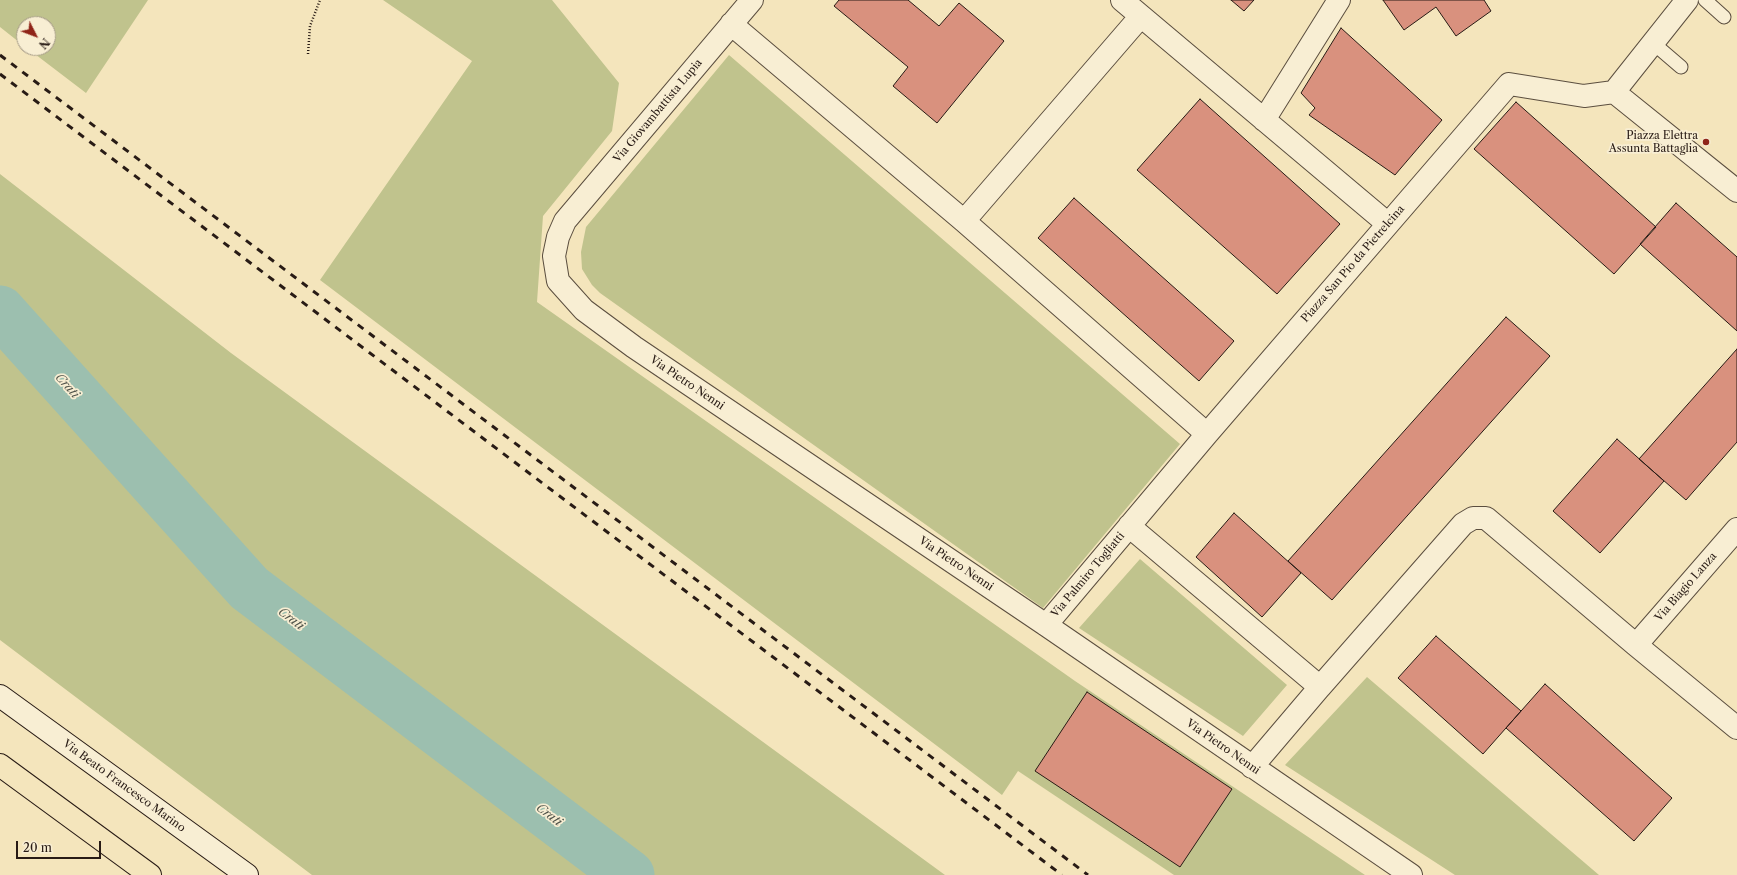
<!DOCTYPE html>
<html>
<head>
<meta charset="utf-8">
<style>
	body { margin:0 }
	#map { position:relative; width:1737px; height:875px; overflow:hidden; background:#f4e5bc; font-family:"Libre Caslon Text",serif }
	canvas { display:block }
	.north { position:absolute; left:16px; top:16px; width:40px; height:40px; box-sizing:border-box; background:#f8eed3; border:1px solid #a59a87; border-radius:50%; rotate:132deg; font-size:11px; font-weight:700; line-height:16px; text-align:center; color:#281b15 }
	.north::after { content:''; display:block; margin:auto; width:14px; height:18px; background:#8f2418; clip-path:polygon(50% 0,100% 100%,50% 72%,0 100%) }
	.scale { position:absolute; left:16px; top:841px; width:85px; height:18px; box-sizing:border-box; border:2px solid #281b15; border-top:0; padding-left:5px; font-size:12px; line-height:14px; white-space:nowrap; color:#281b15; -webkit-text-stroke:3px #f8eed3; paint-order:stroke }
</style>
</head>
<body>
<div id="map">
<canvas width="1737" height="875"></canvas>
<div class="north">N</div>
<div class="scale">20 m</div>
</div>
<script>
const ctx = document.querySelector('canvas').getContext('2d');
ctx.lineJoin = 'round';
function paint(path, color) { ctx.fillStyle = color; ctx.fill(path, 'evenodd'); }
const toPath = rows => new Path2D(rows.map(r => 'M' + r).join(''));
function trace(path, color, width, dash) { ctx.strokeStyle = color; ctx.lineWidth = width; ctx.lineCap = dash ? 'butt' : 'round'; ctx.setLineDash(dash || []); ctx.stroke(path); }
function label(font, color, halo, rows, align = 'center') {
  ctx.font = font + ' "Libre Caslon Text",serif'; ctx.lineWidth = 3.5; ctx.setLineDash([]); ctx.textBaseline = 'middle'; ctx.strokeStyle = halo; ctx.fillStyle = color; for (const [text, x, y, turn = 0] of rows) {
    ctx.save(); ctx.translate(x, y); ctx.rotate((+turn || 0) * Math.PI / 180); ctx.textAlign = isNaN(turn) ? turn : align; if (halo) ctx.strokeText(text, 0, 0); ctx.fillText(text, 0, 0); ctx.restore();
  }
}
const green = toPath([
	[0,0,148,0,86,93,27,48,48,48,48,24,24,24,24,46,0,27],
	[383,0,552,0,619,83,612,131,543,216,537,302,1075,681,1365,875,1174,875,1018,771,1002,795,320,280,472,61],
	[729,55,1180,444,1043,608,600,293,592,285,582,269,581,252,586,227],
	[0,174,231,353,945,875,312,875,0,640],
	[1140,559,1287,685,1243,736,1079,628],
	[1367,677,1599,875,1455,875,1285,765]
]);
const river = toPath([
	[0,311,249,588,629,875]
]);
const building = toPath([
	[839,0,908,0,939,26,959,3,1004,41,937,123,893,86,908,67,834,6,839,0],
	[1231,0,1254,0,1244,11,1231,0],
	[1383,0,1484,0,1491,11,1456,36,1436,7,1404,30,1383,0],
	[1341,28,1442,120,1395,175,1309,115,1315,108,1301,93,1341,28],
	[1200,99,1340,224,1277,294,1137,170,1200,99],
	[1516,102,1656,227,1614,274,1474,149,1516,102],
	[1074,198,1234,341,1199,381,1038,238,1074,198],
	[1676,203,1737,257,1737,331,1640,244,1676,203],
	[1506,317,1550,356,1332,600,1288,561,1506,317],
	[1737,349,1737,442,1686,500,1639,459,1737,349],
	[1617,439,1664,481,1600,553,1553,511,1617,439],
	[1234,513,1301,573,1262,617,1196,557,1234,513],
	[1436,636,1521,711,1483,754,1398,678,1436,636],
	[1545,684,1672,798,1634,841,1506,728,1545,684],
	[1087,692,1232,789,1180,867,1035,771,1087,692]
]);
const path = toPath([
	[308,54,310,26,320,0]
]);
const lane = toPath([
	[1705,0,1724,17],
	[1653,43,1681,67]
]);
const street = toPath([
	[752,0,565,221,558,237,554,256,558,281,584,310,634,347,1046,625,1411,875],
	[1122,0,1388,224],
	[731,24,964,221,1207,434],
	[1614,92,1737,191],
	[1614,92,1687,0],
	[1264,120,1339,0],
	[964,221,1141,16],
	[1129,526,1320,687,1463,524,1473,518,1486,518,1636,645,1737,728],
	[1046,625,1207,434,1509,84,1584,96,1614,92],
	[1636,645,1737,529],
	[1252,767,1320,687]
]);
const secondary = toPath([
	[0,696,247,875]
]);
const primary = toPath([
	[0,765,150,875]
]);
const rail = toPath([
	[0,55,1088,875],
	[0,74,1062,875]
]);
const markers = [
	[1706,142,4,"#8f2418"]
];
const streetNames = [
	["Via Giovambattista Lupia",658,111,-50],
	["Piazza San Pio da Pietrelcina",1353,264,-49],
	["Via Pietro Nenni",687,383,34],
	["Via Pietro Nenni",956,564,34],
	["Via Palmiro Togliatti",1088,575,-50],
	["Via Biagio Lanza",1686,587,-49],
	["Via Pietro Nenni",1223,747,35],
	["Via Beato Francesco Marino",124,786,36]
];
const poiNames = [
	["Piazza Elettra",1698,136],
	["Assunta Battaglia",1698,149]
];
const waterNames = [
	["Crati",67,386,48],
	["Crati",291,619,37],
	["Crati",549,815,37]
];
paint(green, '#c0c38d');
trace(river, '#9cbfaf', 51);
paint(building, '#d9917e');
trace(building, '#281b15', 1);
trace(lane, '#5b4e3f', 15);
trace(street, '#5b4e3f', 24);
trace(secondary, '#281b15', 24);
trace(primary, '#281b15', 24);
trace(path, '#281b15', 2.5, [1, 2]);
trace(lane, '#f8eed3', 13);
trace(street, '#f8eed3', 22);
trace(secondary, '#f8eed3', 22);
trace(primary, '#f4e5bc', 22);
trace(rail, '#281b15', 3, [7, 7]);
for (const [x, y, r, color] of markers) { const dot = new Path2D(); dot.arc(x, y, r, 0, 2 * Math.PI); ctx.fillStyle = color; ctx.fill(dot); trace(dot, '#f8eed3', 1.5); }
label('11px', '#281b15', '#f8eed3', streetNames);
label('11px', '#281b15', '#f8eed3', poiNames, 'right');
label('italic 12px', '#51544b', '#f8eed3', waterNames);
</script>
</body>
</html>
